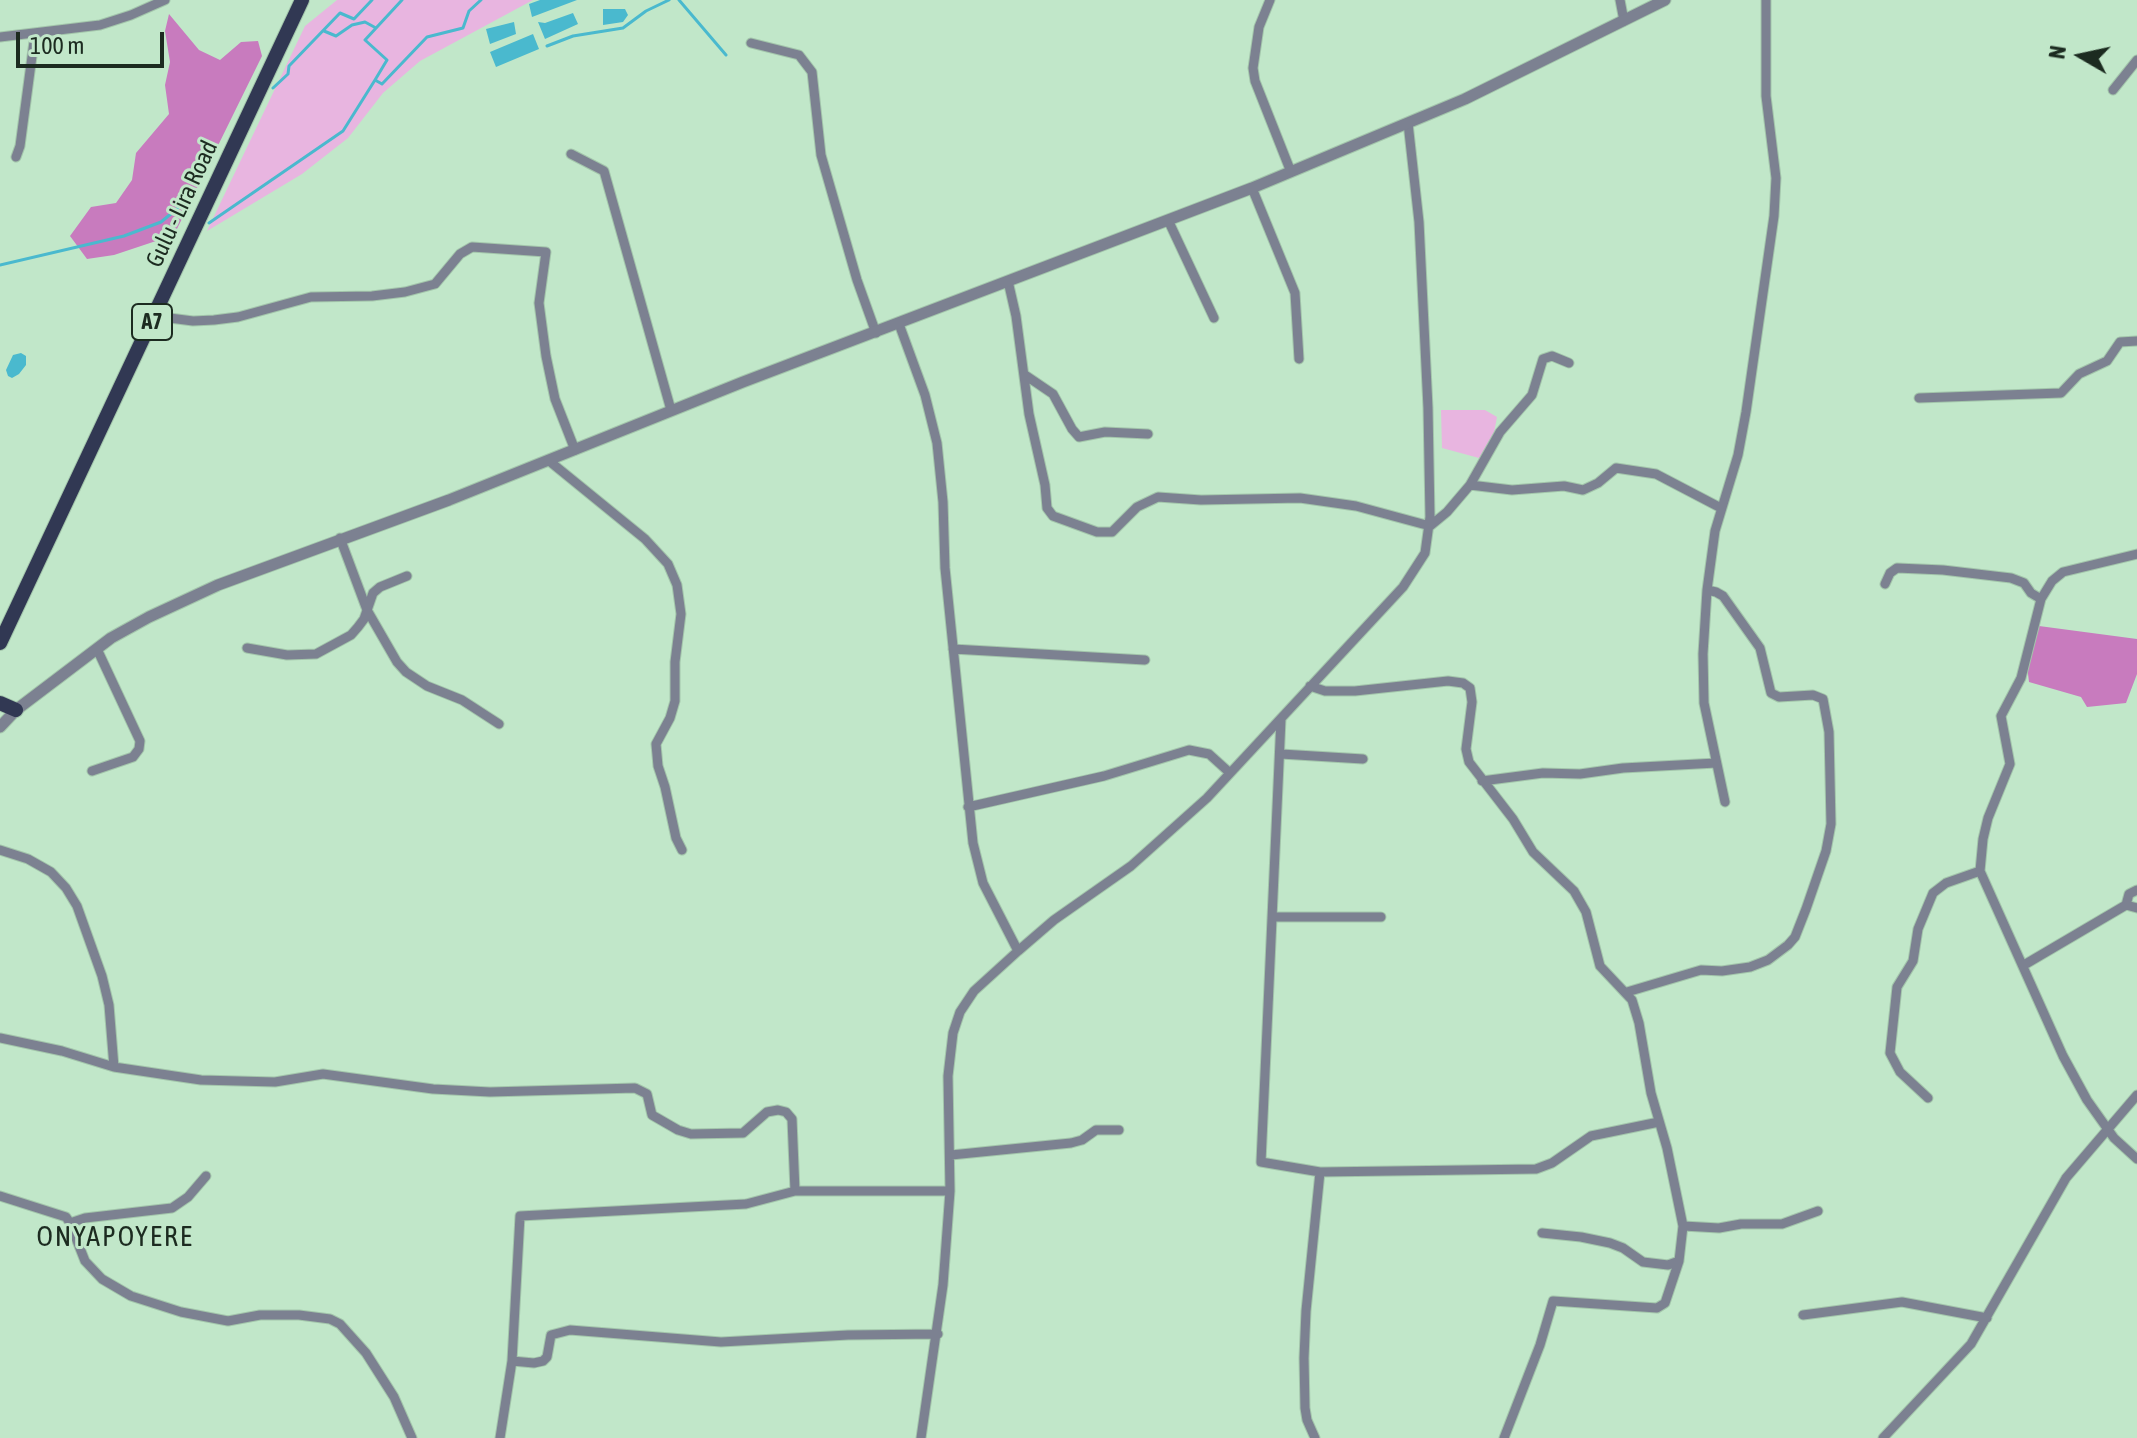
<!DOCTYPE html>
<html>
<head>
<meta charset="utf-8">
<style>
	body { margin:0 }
	#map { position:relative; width:2137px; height:1438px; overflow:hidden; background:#c1e7c9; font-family:"Asap Condensed",sans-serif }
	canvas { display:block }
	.north { position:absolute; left:2041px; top:16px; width:80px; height:80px; -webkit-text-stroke:6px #c1e7c9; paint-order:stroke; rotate:279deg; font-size:22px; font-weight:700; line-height:32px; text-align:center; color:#1c2b20 }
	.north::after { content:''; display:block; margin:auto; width:28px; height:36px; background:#1c2b20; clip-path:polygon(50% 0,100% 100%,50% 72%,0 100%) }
	.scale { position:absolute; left:16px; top:32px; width:148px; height:36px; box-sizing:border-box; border:4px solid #1c2b20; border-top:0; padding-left:10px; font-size:24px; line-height:28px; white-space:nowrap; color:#1c2b20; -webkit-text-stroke:6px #c1e7c9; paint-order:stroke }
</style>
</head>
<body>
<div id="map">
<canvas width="2137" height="1438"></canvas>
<div class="north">N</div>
<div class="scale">100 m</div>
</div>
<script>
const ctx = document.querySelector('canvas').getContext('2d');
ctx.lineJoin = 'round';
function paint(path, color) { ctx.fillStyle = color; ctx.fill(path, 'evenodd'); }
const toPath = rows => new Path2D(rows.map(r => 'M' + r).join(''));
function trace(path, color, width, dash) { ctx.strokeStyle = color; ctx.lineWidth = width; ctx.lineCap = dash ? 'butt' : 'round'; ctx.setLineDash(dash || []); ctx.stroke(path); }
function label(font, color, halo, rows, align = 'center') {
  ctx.font = font + ' "Asap Condensed",sans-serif'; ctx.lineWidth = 6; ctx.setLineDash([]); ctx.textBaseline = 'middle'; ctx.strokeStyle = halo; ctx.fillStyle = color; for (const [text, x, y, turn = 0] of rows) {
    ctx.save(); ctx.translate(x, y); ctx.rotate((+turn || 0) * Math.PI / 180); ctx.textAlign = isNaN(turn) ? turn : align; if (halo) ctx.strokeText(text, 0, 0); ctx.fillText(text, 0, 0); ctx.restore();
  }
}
const green = toPath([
	[337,0,533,0,420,61,383,93,348,138,302,174,207,231,305,26],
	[1441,410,1485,410,1497,417,1492,443,1479,458,1442,448]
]);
const forest = toPath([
	[169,14,199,50,220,60,241,42,258,41,262,56,174,235,114,255,87,259,70,236,91,207,116,203,132,180,136,153,169,114,165,85,170,62,165,31],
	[2039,626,2137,639,2137,674,2126,703,2087,707,2081,697,2029,682,2025,649]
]);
const water = toPath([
	[540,0,577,0,532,17,529,4],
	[603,9,625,9,628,15,623,22,603,25],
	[573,13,578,24,545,39,538,22,545,23],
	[514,22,516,34,490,44,486,29],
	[533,34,539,49,496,67,490,52],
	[21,353,26,356,26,365,19,374,12,378,8,376,6,370,13,355]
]);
const stream = toPath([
	[679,0,726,55],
	[324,31,336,36,352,25,365,22,376,28],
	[547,46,573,36,623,28,646,11,669,0],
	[375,80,387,60,365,40,402,0],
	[273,88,288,74,289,66,340,13,354,19,372,0],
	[209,223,343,131,375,80,382,84,427,37,463,28,469,11,481,0],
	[0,265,124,236,161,222,178,208]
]);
const minor = toPath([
	[1270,0,1259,27,1253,68,1255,81,1291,172],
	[1620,0,1624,21],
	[0,37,100,25,131,15,165,0],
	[751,43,799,55,812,72,821,155,857,280,876,333],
	[2113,90,2137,60],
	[571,154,604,171,671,410],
	[16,157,20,146,35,34],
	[1252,188,1295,293,1299,359],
	[1168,220,1214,318],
	[1008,281,1016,316,1029,414,1045,485,1047,508,1053,516,1097,532,1112,532,1137,507,1158,497,1201,500,1300,498,1356,506,1430,526,1447,512,1470,485,1512,490,1564,486,1583,490,1598,483,1616,468,1656,474,1721,508],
	[154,316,193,321,214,320,238,317,311,297,372,296,405,292,435,284,460,254,472,247,546,252,539,303,546,356,555,399,575,450],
	[899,324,925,395,937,443,943,502,945,568,973,843,983,883,1018,951],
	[1025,375,1053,394,1072,429,1079,437,1105,432,1148,434],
	[1919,398,2061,393,2079,374,2107,361,2120,342,2137,341],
	[548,460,645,539,668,564,677,585,681,614,675,662,675,701,670,718,656,744,658,766,665,787,676,838,682,850],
	[1470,485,1500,432,1532,395,1543,359,1552,356,1569,363],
	[340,538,367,610,397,662,406,672,427,686,462,700,499,724],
	[2137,554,2063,572,2052,581,2041,599,2021,678,2001,716,2010,764,1988,818,1983,839,1980,871,2063,1056,2087,1100,2114,1138,2137,1159],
	[1885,584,1890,573,1897,568,1943,570,2011,578,2024,583,2031,593,2041,599],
	[1707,590,1703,654,1704,703,1725,802],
	[247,648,287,655,316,654,351,635,358,627,364,619,373,593,380,587,407,576],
	[953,649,1145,660],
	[1310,686,1325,691,1355,691,1448,681,1463,683,1470,688,1472,702,1466,749,1469,762,1513,819,1533,852,1574,891,1586,912,1600,966,1632,1000,1639,1023,1651,1093,1667,1148,1683,1226,1679,1261,1668,1265,1643,1262,1623,1248,1610,1243,1581,1237,1542,1233],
	[1281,719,1261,1162,1320,1172,1536,1169,1552,1163,1591,1136,1659,1122],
	[1281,754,1363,759],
	[92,771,133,757,139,749,140,741,97,649],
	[1482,781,1543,773,1580,774,1623,768,1716,763],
	[968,807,1104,776,1189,750,1209,754,1230,773],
	[0,850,28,859,51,872,66,888,77,906,102,976,109,1005,114,1067],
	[2126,905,2129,894,2137,890],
	[1273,917,1381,917],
	[2024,965,2126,905,2137,908],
	[1627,992,1701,970,1722,971,1750,967,1768,960,1788,945,1795,937,1806,909,1826,851,1831,824,1829,732,1823,699,1813,695,1779,697,1771,693,1760,648,1723,596,1716,592,1707,590,1715,531,1738,455,1746,412,1774,216,1776,178,1766,96,1766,0],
	[0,1038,62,1051,114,1067,201,1080,275,1082,323,1074,433,1089,490,1092,635,1088,647,1094,652,1115,678,1130,691,1134,743,1133,767,1112,778,1110,786,1112,792,1119,795,1191],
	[1928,1098,1900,1072,1890,1053,1897,987,1913,961,1918,929,1933,893,1946,883,1980,871],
	[951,1155,1071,1143,1082,1140,1096,1130,1119,1130],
	[0,1196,66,1217,70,1223,85,1261,102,1279,131,1296,181,1312,228,1321,260,1315,299,1315,330,1319,340,1324,366,1353,394,1397,412,1438],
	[70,1223,85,1218,172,1208,188,1197,206,1176],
	[1683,1226,1719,1228,1741,1224,1782,1224,1818,1211],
	[1803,1315,1902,1302,1987,1318],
	[512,1361,534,1363,543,1361,547,1357,551,1335,570,1330,721,1342,848,1335,938,1334],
	[500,1438,512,1361,520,1216,746,1204,795,1191,950,1191],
	[921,1438,943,1285,950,1191,948,1076,953,1033,960,1012,974,991,1018,951,1054,920,1131,866,1207,798,1403,587,1425,553,1430,517,1428,408,1419,222,1408,123],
	[1315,1438,1307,1420,1305,1408,1304,1358,1306,1311,1320,1172],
	[1504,1438,1540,1345,1553,1301,1657,1308,1665,1303,1679,1261],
	[1883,1438,1971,1344,2066,1178,2137,1095]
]);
const tertiary = toPath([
	[0,727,16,710,111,638,149,617,218,585,449,500,743,382,1252,188,1465,99,1665,0]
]);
const primary = toPath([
	[0,643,302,0],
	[0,703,16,710]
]);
const shields = [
	[152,322,40]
];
const shieldNames = [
	["A7",152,322]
];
const streetNames = [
	["Gulu - Lira Road",182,204,-65]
];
const quarterNames = [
	["ONYAPOYERE",115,1237]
];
paint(green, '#e8b5e0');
paint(forest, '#c87bbe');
paint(water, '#4ab9ce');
trace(stream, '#4ab9ce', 3);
trace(minor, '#a3c5ab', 11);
trace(tertiary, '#a3c5ab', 13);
trace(primary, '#a3c5ab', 16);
trace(minor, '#7c8191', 9);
trace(tertiary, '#7c8191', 11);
trace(primary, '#313853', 14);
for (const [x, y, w] of shields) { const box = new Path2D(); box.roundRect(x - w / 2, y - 18, w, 36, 6); ctx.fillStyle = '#c1e7c9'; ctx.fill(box); trace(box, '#1c2b20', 2); }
label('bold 22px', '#1c2b20', null, shieldNames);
label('24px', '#1c2b20', '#c1e7c9', streetNames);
ctx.letterSpacing = '2px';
label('28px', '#1c2b20', '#c1e7c9', quarterNames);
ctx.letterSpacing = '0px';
</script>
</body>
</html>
